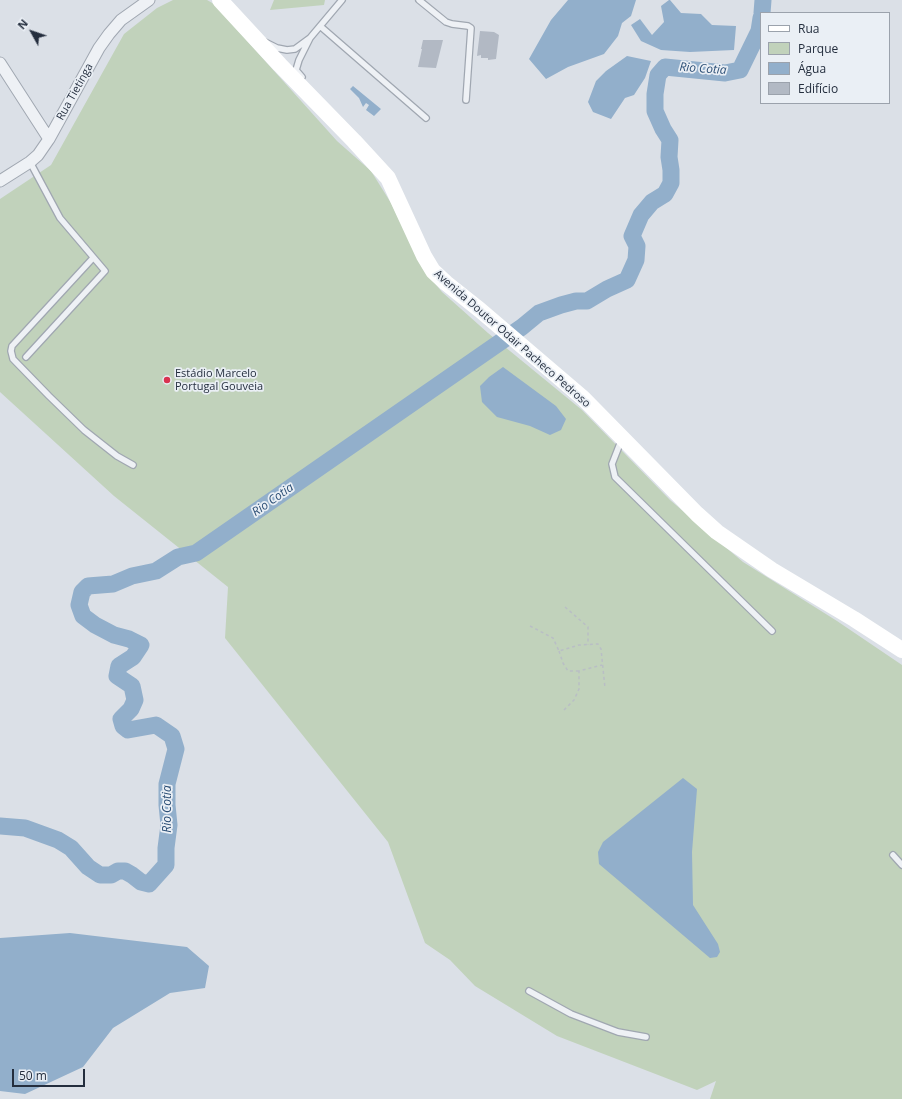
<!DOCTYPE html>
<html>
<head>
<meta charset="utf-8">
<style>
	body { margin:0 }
	#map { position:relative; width:902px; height:1099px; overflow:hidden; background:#dbe0e7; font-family:"Open Sans",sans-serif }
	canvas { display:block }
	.legend { position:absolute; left:760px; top:12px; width:130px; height:92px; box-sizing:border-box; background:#eaeff5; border:1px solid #9ba2ac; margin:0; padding:5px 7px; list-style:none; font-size:12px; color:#242e3e }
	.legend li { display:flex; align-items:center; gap:8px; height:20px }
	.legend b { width:20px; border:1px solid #9ba2ac }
	.north { position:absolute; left:12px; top:12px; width:40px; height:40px; -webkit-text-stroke:3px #eaeff5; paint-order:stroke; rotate:310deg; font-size:11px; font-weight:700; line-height:16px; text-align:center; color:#242e3e }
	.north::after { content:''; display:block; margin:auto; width:14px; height:18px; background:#242e3e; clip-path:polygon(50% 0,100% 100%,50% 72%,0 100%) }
	.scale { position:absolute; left:12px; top:1069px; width:73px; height:18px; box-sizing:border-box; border:2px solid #242e3e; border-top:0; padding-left:5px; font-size:12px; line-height:14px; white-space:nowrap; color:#242e3e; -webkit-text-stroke:3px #eaeff5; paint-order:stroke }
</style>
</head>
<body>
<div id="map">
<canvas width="902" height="1099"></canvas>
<ul class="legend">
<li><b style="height:5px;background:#fff"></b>Rua</li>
<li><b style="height:11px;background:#c1d2bb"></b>Parque</li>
<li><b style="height:11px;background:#92afcb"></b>Água</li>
<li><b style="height:11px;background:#b2b9c4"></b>Edifício</li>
</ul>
<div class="north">N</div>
<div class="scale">50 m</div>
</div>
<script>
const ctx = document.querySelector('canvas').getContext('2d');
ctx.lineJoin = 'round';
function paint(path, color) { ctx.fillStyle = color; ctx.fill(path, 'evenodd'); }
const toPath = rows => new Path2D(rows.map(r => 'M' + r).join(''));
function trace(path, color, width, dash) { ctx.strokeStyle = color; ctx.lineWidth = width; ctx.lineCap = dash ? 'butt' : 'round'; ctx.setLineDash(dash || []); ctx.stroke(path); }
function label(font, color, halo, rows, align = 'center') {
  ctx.font = font + ' "Open Sans",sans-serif'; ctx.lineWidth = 3.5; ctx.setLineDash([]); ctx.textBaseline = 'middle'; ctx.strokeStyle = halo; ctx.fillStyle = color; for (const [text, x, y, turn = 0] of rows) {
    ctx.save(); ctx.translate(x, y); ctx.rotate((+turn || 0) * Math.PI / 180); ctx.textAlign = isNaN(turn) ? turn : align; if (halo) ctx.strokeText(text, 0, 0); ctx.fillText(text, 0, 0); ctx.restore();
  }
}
const green = toPath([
	[173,0,207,0,214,4,337,141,371,171,391,203,423,269,442,292,488,333,582,410,670,500,743,562,837,621,902,665,902,1099,710,1099,716,1081,697,1090,557,1036,475,986,450,960,425,943,388,842,225,638,228,587,114,496,0,392,0,199,51,165,124,34,157,8],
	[274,0,325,0,324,5,270,10]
]);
const water = toPath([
	[568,0,636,0,631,16,622,23,618,36,604,54,568,67,546,79,529,59,551,20],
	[669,0,670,0,681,13,701,14,712,25,736,26,734,50,690,52,661,50,641,41,631,25,640,19,652,35,664,22,661,6],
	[627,56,651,61,645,78,634,95,625,98,611,119,593,112,588,102,596,81,606,71],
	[353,86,381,109,374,116,366,110,369,105,366,103,363,107,359,98,350,89],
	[503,367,556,406,566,419,561,430,550,435,530,426,497,417,482,402,480,386,489,377],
	[683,778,697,789,692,852,693,905,718,944,720,952,717,957,710,958,599,864,598,852,603,842],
	[70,933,187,947,209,966,205,988,170,993,113,1028,83,1067,25,1094,0,1091,0,938]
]);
const river = toPath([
	[762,13,763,0],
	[0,826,25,828,58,840,71,848,88,867,100,875,111,875,118,871,125,871,132,875,141,882,149,884,166,865,166,848,169,825,167,805,167,784,176,749,172,736,156,725,128,730,123,726,121,719,131,709,135,700,132,686,117,676,119,666,133,657,141,645,129,639,114,635,95,625,83,616,79,605,82,592,88,586,113,584,132,576,156,571,178,557,196,553,522,327,539,313,561,305,576,301,587,301,607,289,627,280,636,260,637,246,632,236,641,215,652,202,665,194,671,183,671,170,669,157,670,140,663,129,655,111,655,94,658,75,665,67,725,73,740,70,759,31,761,18]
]);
const building = toPath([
	[480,31,494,32,499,35,496,59,488,60,488,58,481,58,481,55,477,56],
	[423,40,443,40,436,68,418,67,422,49,421,49]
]);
const path = toPath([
	[565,607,588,627,588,645],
	[530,626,553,638,559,651,579,645,598,644,601,649,605,688],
	[559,651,563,663,568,671,579,671],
	[564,710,574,700,579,689,579,671,602,665]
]);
const lane = toPath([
	[419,0,446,22,452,24,468,26,471,28,466,100],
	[320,26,426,118],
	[310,38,342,0],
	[265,42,277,48,287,50,295,49,310,38,299,60,296,70,302,77],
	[93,258,12,346,11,351,13,359,49,396,84,430,117,456,133,465],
	[26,357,105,271,60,218,30,162],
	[621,441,612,464,615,477,772,631],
	[893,855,902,865],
	[529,991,571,1014,618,1032,646,1037]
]);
const street = toPath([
	[0,63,49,139],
	[0,181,30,162,38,155,49,139,99,48,109,34,121,20,149,0]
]);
const secondary = toPath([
	[220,0,280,65,354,141,388,178,424,256,433,271,446,283,480,310,583,398,697,514,717,532,772,570,854,619,902,650]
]);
const markers = [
	[167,380,4,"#d9334f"]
];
const streetNames = [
	["Rua Tietinga",75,92,-61],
	["Avenida Doutor Odair Pacheco Pedroso",512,339,41]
];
const poiNames = [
	["Estádio Marcelo",175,374],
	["Portugal Gouveia",175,387]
];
const waterNames = [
	["Rio Cotia",703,69,4],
	["Rio Cotia",273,500,-35],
	["Rio Cotia",168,809,-90]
];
paint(green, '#c1d2bb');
paint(water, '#92afcb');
trace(river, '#92afcb', 17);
paint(building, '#b2b9c4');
trace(lane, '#a0a7b1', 8);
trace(street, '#a0a7b1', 13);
trace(path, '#b9bec5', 1.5, [3, 3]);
trace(lane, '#eef1f5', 5.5);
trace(street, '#eef1f5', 11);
trace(secondary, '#fff', 16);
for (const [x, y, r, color] of markers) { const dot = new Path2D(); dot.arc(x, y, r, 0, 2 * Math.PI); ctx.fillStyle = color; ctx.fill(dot); trace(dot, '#eaeff5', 1.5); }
label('11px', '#242e3e', '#eaeff5', streetNames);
label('11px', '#242e3e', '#eaeff5', poiNames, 'left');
label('italic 12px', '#2b4e75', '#eaeff5', waterNames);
</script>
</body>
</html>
